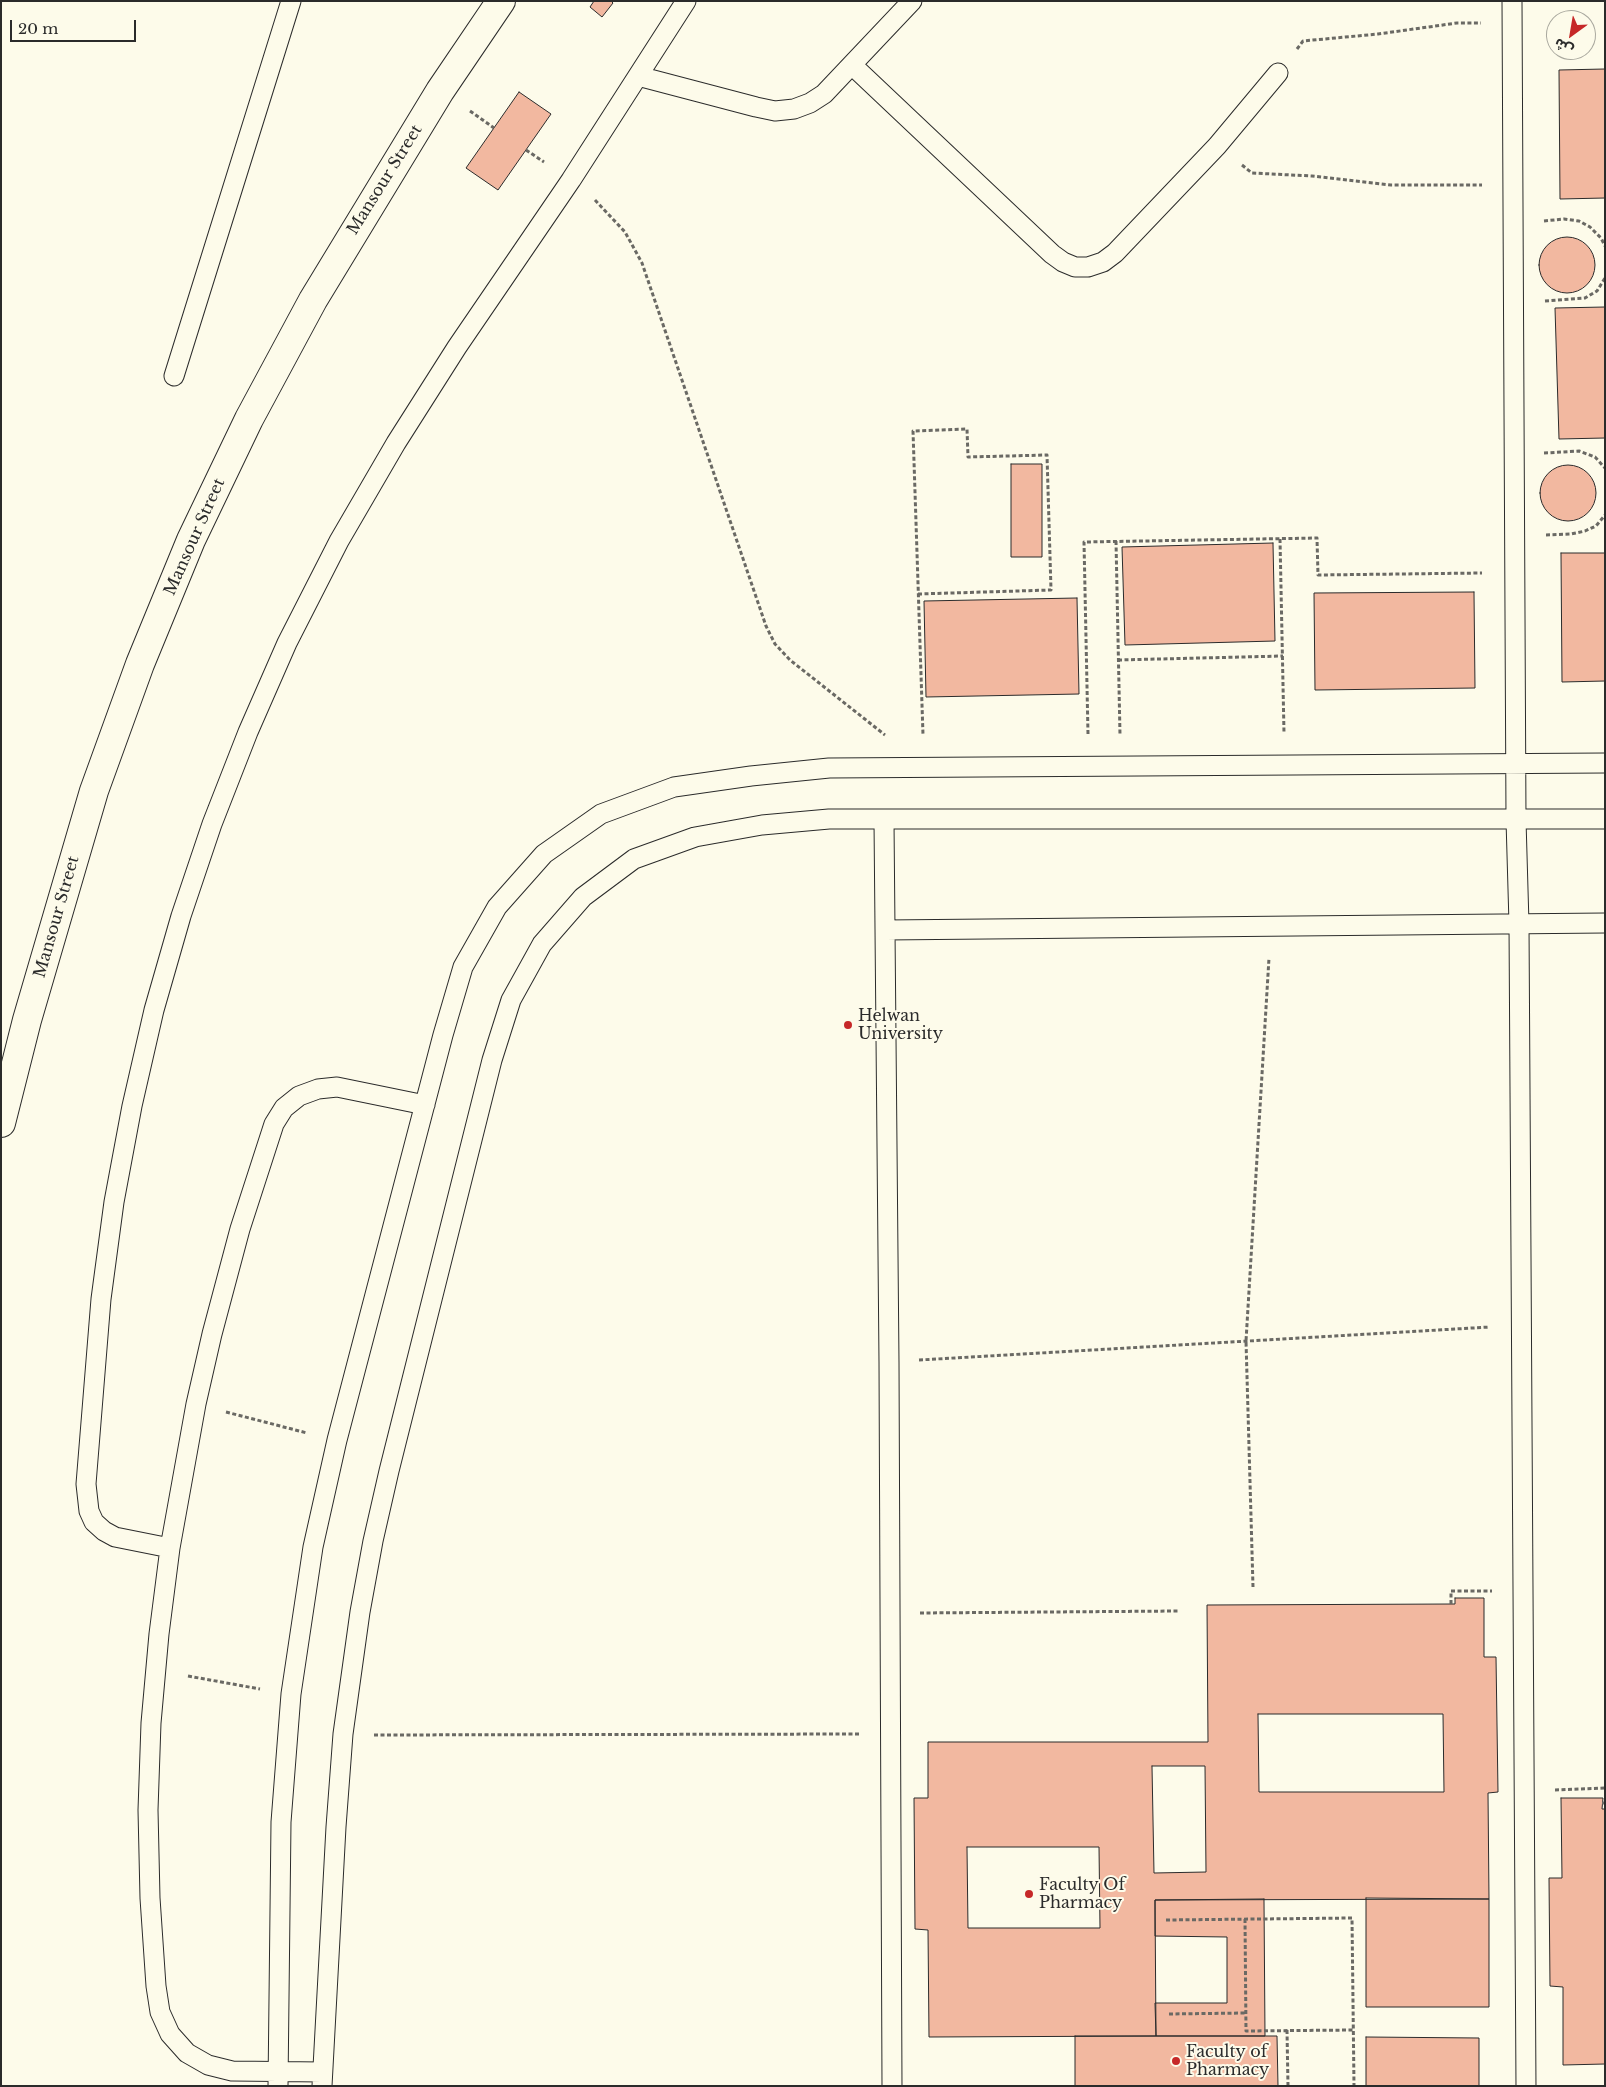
<!DOCTYPE html>
<html>
<head>
<meta charset="utf-8">
<style>
	body { margin:0 }
	#map { position:relative; width:1606px; height:2087px; overflow:hidden; background:#fdfbea; font-family:"Libre Baskerville","Noto Sans Arabic",serif }
	canvas { display:block }
	.frame { position:absolute; inset:0; border:2px solid #2b2b2b; pointer-events:none }
	.north { position:absolute; left:1546px; top:10px; width:50px; height:50px; box-sizing:border-box; background:#fdfbea; border:1px solid #a9a89e; border-radius:50%; rotate:212deg; font-size:14px; font-weight:700; line-height:20px; text-align:center; color:#2b2b2b }
	.north::after { content:''; display:block; margin:auto; width:18px; height:22px; background:#c62828; clip-path:polygon(50% 0,100% 100%,50% 72%,0 100%) }
	.scale { position:absolute; left:10px; top:20px; width:126px; height:22px; box-sizing:border-box; border:2px solid #2b2b2b; border-top:0; padding-left:6px; font-size:15px; line-height:18px; white-space:nowrap; color:#2b2b2b; -webkit-text-stroke:4px #fdfbea; paint-order:stroke }
</style>
</head>
<body>
<div id="map">
<canvas width="1606" height="2087"></canvas>
<div class="frame"></div>
<div class="north">ش</div>
<div class="scale">20 m</div>
</div>
<script>
const ctx = document.querySelector('canvas').getContext('2d');
ctx.lineJoin = 'round';
function paint(path, color) { ctx.fillStyle = color; ctx.fill(path, 'evenodd'); }
const toPath = rows => new Path2D(rows.map(r => 'M' + r).join(''));
function trace(path, color, width, dash) { ctx.strokeStyle = color; ctx.lineWidth = width; ctx.lineCap = dash ? 'butt' : 'round'; ctx.setLineDash(dash || []); ctx.stroke(path); }
function label(font, color, halo, rows, align = 'center') {
  ctx.font = font + ' "Libre Baskerville",serif'; ctx.lineWidth = 4; ctx.setLineDash([]); ctx.textBaseline = 'middle'; ctx.strokeStyle = halo; ctx.fillStyle = color; for (const [text, x, y, turn = 0] of rows) {
    ctx.save(); ctx.translate(x, y); ctx.rotate((+turn || 0) * Math.PI / 180); ctx.textAlign = isNaN(turn) ? turn : align; if (halo) ctx.strokeText(text, 0, 0); ctx.fillText(text, 0, 0); ctx.restore();
  }
}
const building = toPath([
	[594,1,611,1,613,3,602,17,590,7,594,1],
	[1605,69,1605,198,1560,199,1559,70,1605,69],
	[519,92,551,114,498,190,466,168,519,92],
	'1539 265a28 28 0 1 1 56 0a28 28 0 1 1-56 0Z',
	[1605,307,1605,438,1559,439,1555,308,1605,307],
	[1011,464,1042,464,1042,557,1011,557,1011,464],
	'1540 493a28 28 0 1 1 56 0a28 28 0 1 1-56 0Z',
	[1273,543,1275,641,1125,645,1122,547,1273,543],
	[1561,553,1605,553,1605,681,1562,682,1561,553],
	[1474,592,1475,688,1315,690,1314,593,1474,592],
	[1077,598,1079,694,926,697,924,601,1077,598],
	[1455,1598,1484,1598,1484,1657,1496,1657,1498,1792,1488,1793,1489,1899,1155,1900,1156,2036,929,2037,928,1930,915,1929,914,1798,928,1798,928,1742,1208,1742,1207,1605,1451,1604,1455,1604,1455,1598],
	[1258,1714,1443,1714,1444,1792,1259,1792,1258,1714],
	[1152,1766,1205,1766,1206,1872,1154,1873,1152,1766],
	[967,1847,1099,1847,1100,1928,968,1928,967,1847],
	[1561,1798,1603,1798,1602,1809,1605,1809,1605,2064,1563,2065,1563,1987,1550,1986,1549,1878,1562,1878,1561,1798],
	[1366,1898,1489,1899,1489,2007,1366,2007,1366,1898],
	[1264,1899,1265,2036,1156,2036,1155,2003,1227,2003,1227,1937,1155,1936,1155,1900,1264,1899],
	[1075,2036,1277,2036,1278,2086,1075,2086,1075,2036],
	[1366,2037,1479,2038,1479,2086,1366,2086,1366,2037]
]);
const path = toPath([
	[1297,49,1303,41,1378,34,1457,23,1481,23],
	[470,111,494,128],
	[526,150,544,162],
	[1242,165,1252,173,1312,176,1391,185,1482,185],
	[595,200,625,232,642,263,766,626,775,644,790,660,885,735],
	[1544,221,1564,219,1579,221,1590,227,1601,238,1605,246],
	[1545,301,1585,298,1597,291,1605,278],
	[1544,453,1579,451,1595,457,1605,468],
	[1546,535,1571,534,1585,531,1596,526,1605,515],
	[1280,539,1284,733],
	[1116,541,1120,735],
	[918,594,1051,590,1047,455,968,457,967,429,913,431,923,735],
	[1118,660,1283,656],
	[1088,734,1084,542,1317,538,1318,575,1482,573],
	[919,1360,1490,1327],
	[226,1412,307,1433],
	[1253,1587,1246,1341,1269,958],
	[1451,1604,1451,1591,1492,1591],
	[920,1613,1180,1611],
	[188,1676,260,1689],
	[374,1735,860,1734],
	[1555,1790,1605,1788],
	[1602,1803,1605,1803],
	[1245,1919,1246,2031,1353,2030],
	[1166,1920,1352,1918,1354,2086],
	[1169,2014,1246,2013],
	[1287,2030,1288,2086]
]);
const service = toPath([
	[1512,1,1516,820,1519,924,1526,2086],
	[852,65,1052,254,1063,262,1075,267,1088,267,1103,262,1115,253,1217,146,1278,73],
	[638,76,756,107,775,111,794,109,810,103,824,94,912,1],
	[174,376,291,1],
	[884,821,889,1362,892,2086],
	[885,930,1605,923],
	[170,1548,115,1537,104,1531,94,1522,89,1511,86,1484,101,1299,114,1202,132,1106,154,1010,181,916,212,824,248,732,287,643,339,541,396,443,457,347,571,180,686,1],
	[322,2072,232,2071,208,2065,187,2053,170,2034,160,2012,156,1986,150,1898,148,1810,151,1723,159,1634,170,1548,196,1404,212,1334,240,1229,274,1124,284,1108,299,1096,318,1089,337,1087,425,1105],
	[278,2086,281,1822,291,1694,313,1547,337,1440,443,1035,463,967,497,907,544,854,601,814,674,787,751,776,829,768,1605,763],
	[322,2086,336,1827,343,1734,360,1612,373,1541,389,1471,492,1060,511,1000,542,944,583,897,634,859,695,837,762,825,829,819,1605,819]
]);
const tertiary = toPath([
	[1,1123,27,1020,94,791,140,664,191,540,249,419,313,300,440,91,501,1]
]);
const markers = [
	[848,1025,5,"#c62828"],
	[1029,1894,5,"#c62828"],
	[1176,2061,5,"#c62828"]
];
const streetNames = [
	["Mansour Street",385,180,-58],
	["Mansour Street",195,537,-66],
	["Mansour Street",57,917,-74]
];
const poiNames = [
	["Helwan",858,1016],
	["University",858,1034],
	["Faculty Of",1039,1885],
	["Pharmacy",1039,1903],
	["Faculty of",1186,2052],
	["Pharmacy",1186,2070]
];
paint(building, '#f2b8a0');
trace(building, '#2b2b2b', 1);
trace(service, '#2b2b2b', 21);
trace(tertiary, '#2b2b2b', 30);
trace(path, '#6a6964', 3, [4, 2.5]);
trace(service, '#fdfbea', 19);
trace(tertiary, '#fdfbea', 28);
for (const [x, y, r, color] of markers) { const dot = new Path2D(); dot.arc(x, y, r, 0, 2 * Math.PI); ctx.fillStyle = color; ctx.fill(dot); trace(dot, '#fdfbea', 2); }
label('16px', '#2b2b2b', '#fdfbea', streetNames);
label('16px', '#2b2b2b', '#fdfbea', poiNames, 'left');
</script>
</body>
</html>
